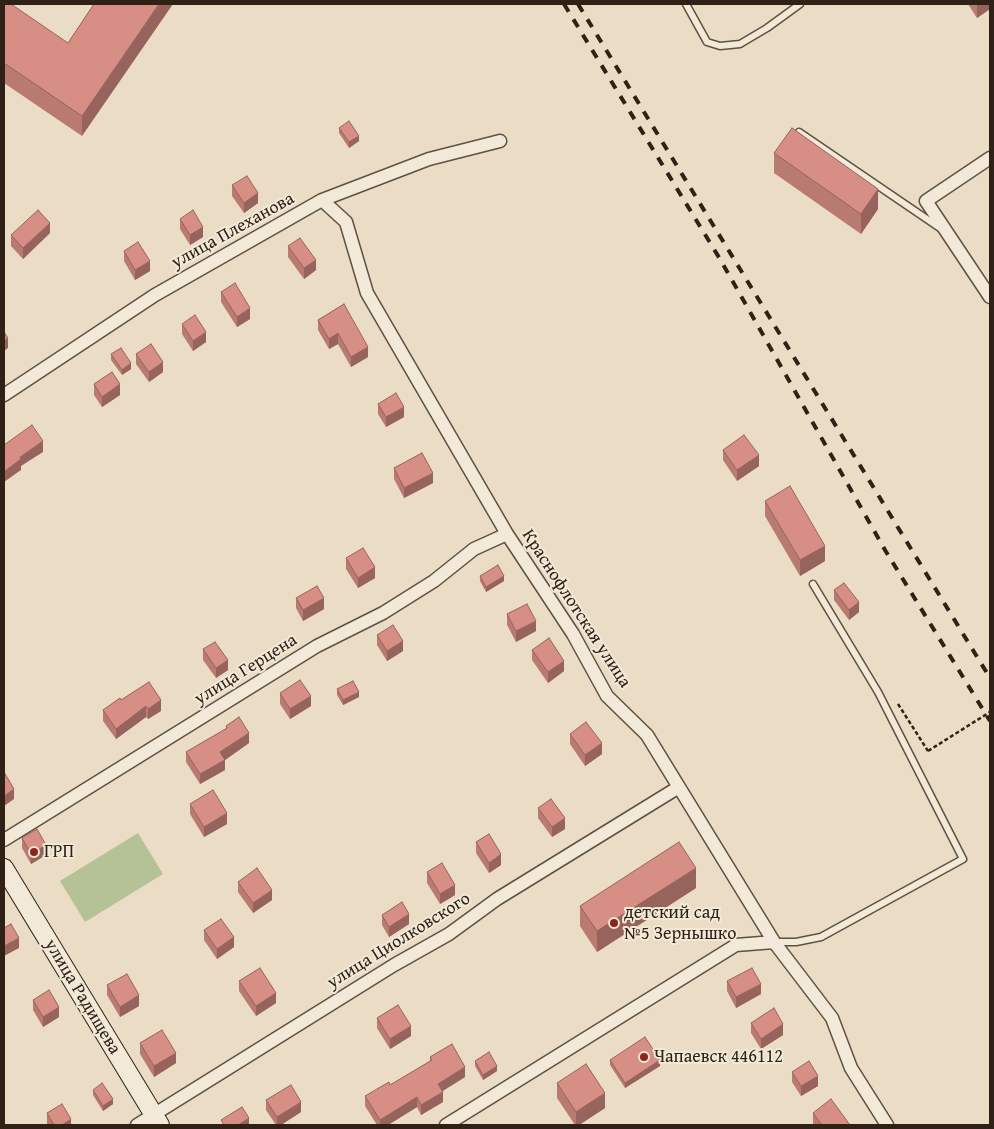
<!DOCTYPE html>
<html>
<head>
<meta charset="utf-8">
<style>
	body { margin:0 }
	#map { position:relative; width:994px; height:1129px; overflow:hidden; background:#ebddc5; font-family:"Gentium Book Plus",serif }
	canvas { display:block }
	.frame { position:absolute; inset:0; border:5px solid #302116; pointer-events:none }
</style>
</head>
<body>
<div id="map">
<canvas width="994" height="1129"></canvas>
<div class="frame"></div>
</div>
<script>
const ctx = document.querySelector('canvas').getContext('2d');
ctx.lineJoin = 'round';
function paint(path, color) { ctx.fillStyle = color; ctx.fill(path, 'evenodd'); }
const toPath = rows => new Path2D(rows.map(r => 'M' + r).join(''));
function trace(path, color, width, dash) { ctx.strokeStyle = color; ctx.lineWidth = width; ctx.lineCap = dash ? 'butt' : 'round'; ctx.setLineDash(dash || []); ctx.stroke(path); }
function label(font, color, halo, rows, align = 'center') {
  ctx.font = font + ' "Gentium Book Plus",serif'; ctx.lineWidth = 4; ctx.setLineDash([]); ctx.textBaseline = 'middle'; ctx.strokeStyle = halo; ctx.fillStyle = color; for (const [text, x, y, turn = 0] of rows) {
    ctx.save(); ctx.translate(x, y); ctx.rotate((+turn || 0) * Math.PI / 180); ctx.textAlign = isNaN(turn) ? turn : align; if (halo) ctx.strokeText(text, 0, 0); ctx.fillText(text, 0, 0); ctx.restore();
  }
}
const green = toPath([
	[138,833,163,874,85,922,60,881]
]);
const path = toPath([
	[898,704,928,751]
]);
const lane = toPath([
	[686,4,707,42,720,46,740,44,767,28,800,4],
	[799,132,940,228],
	[774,942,796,942,821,937,963,859,878,692,813,584]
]);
const street = toPath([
	[990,158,926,201,990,297],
	[322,200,346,222,367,293,507,534,573,634,607,696,647,735,774,942,832,1018,851,1068,887,1125],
	[4,395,155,295,322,200,429,159,500,141],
	[4,840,317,646,383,613,434,581,474,549,507,534],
	[137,1125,394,965,449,934,497,899,679,787],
	[446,1125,736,945,774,942]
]);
const secondary = toPath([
	[4,868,160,1125]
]);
const rail = toPath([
	[564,4,720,259,885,550,990,721],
	[578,4,990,678]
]);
const pathBridge = toPath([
	[928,751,990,712]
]);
const wall = toPath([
	[4,4,68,43,94,4,82,136,4,83],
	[968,4,990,4,990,9,977,18],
	[339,128,359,141,349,148,339,133],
	[774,153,878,209,861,234,774,173],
	[232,185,258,203,244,213,232,196],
	[180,219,203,237,190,245,180,229],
	[50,233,23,259,11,246,11,235],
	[288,246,316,270,304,279,288,257],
	[124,251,150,271,135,280,124,261],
	[221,292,250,319,237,327,221,302],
	[344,304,368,357,351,367,338,344,329,349,318,330,318,320],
	[182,324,206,342,193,351,182,334],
	[111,354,131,369,122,375,111,360],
	[136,354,163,372,149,382,136,364],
	[94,384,120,395,102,407,94,395],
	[378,404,404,417,386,427,378,414],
	[723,450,759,466,737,481,723,460],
	[394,468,433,483,404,498,394,479],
	[765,501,825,561,800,576,765,516],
	[346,558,375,578,358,588,346,569],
	[480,576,504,581,486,592,480,581],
	[834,590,859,612,849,620,834,600],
	[296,598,324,609,303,621,296,608],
	[507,614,536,631,516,642,507,625],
	[377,635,403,651,387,661,377,645],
	[203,649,228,670,216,678,203,660],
	[532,650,564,671,548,683,532,660],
	[337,689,359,697,343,705,337,695],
	[280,693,311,706,290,719,280,704],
	[121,700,161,711,148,719,146,717,116,739,103,721,103,710],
	[226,726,249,743,225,760,225,770,200,784,186,762,186,752,226,729],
	[570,734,602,754,585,766,570,744],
	[190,804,227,824,204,837,190,814],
	[538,808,565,829,552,837,538,818],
	[22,838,46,855,31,864,22,848],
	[476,842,501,865,489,873,476,853],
	[427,872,455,895,440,904,427,883],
	[238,882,272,900,253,913,238,892],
	[696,888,597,952,580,926,580,906],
	[382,915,409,924,389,937,382,925],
	[204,930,234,947,217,959,204,940],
	[239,981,276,1003,256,1016,239,991],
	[727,981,761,994,736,1008,727,991],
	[107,985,139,1006,120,1017,107,995],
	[33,1000,59,1017,43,1027,33,1010],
	[377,1018,411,1036,390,1049,377,1028],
	[751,1023,783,1035,761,1049,751,1033],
	[140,1043,176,1063,154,1077,140,1054],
	[430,1057,465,1077,442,1091,443,1102,421,1115,417,1107,388,1125,377,1125,365,1106,365,1096,390,1085,430,1061],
	[610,1060,660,1066,625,1088,610,1065],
	[475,1061,497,1071,483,1080,475,1066],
	[792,1072,818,1086,801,1096,792,1082],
	[557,1083,605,1108,579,1125,575,1125,557,1098],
	[93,1090,113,1104,103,1111,93,1095],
	[266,1100,301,1112,281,1125,276,1125,266,1110],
	[47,1113,71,1125,48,1125,47,1124],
	[813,1113,850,1125,814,1125,813,1123]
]);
const shadedWall = toPath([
	[159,4,173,4,82,136,82,116],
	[977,4,990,4,990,9,977,18],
	[359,136,359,141,349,148,349,142],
	[878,189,878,209,861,234,861,214],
	[258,193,258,203,244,213,244,203],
	[50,223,50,233,23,259,23,248],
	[203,227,203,237,190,245,190,235],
	[316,260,316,270,304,279,304,268],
	[150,261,150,271,135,280,135,270],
	[250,308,250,319,237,327,237,317],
	[206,332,206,342,193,351,193,341],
	[338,333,338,344,329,349,329,339],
	[8,338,8,348,4,351,4,341],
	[368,347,368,357,351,367,351,357],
	[163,362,163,372,149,382,149,372],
	[131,363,131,369,122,375,122,370],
	[120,384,120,395,102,407,102,397],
	[404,407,404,417,386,427,386,417],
	[43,441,43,452,21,466,21,470,4,482,4,472,20,457],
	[759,455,759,466,737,481,737,470],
	[433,473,433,483,404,498,404,488],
	[825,546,825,561,800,576,800,560],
	[375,567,375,578,358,588,358,578],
	[504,576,504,581,486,592,486,587],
	[324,598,324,609,303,621,303,610],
	[859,602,859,612,849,620,849,610],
	[536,621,536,631,516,642,516,631],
	[403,641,403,651,387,661,387,651],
	[228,660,228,670,216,678,216,668],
	[564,661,564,671,548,683,548,672],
	[359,692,359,697,343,705,343,700],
	[311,696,311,706,290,719,290,709],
	[161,700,161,711,148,719,148,709],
	[146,706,146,717,116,739,116,729],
	[249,733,249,743,225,760,225,770,200,784,200,774,220,752],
	[602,743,602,754,585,766,585,755],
	[14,789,14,799,4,806,4,796],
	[227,813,227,824,204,837,204,827],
	[565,818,565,829,552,837,552,827],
	[46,845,46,855,31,864,31,854],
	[501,854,501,865,489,873,489,863],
	[696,868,696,888,597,952,597,931],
	[455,885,455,895,440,904,440,894],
	[272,890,272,900,253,913,253,903],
	[409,914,409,924,389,937,389,927],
	[234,937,234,947,217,959,217,949],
	[19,938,19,948,4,956,4,946],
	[761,984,761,994,736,1008,736,997],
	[276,993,276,1003,256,1016,256,1006],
	[139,995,139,1006,120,1017,120,1007],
	[59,1007,59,1017,43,1027,43,1017],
	[783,1024,783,1035,761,1049,761,1039],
	[411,1026,411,1036,390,1049,390,1039],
	[176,1053,176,1063,154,1077,154,1066],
	[660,1060,660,1066,625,1088,625,1083],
	[497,1066,497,1071,483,1080,483,1075],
	[465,1067,465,1077,438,1094,438,1084],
	[818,1076,818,1086,801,1096,801,1086],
	[443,1092,443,1102,421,1115,421,1105],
	[605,1093,605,1108,579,1125,576,1125,576,1112],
	[417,1097,417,1107,388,1125,380,1125,380,1120],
	[113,1099,113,1104,103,1111,103,1106],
	[301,1102,301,1112,281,1125,277,1125,277,1117],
	[249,1118,249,1125,238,1125],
	[71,1119,71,1125,62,1125]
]);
const building = toPath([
	[4,4,11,4,68,43,94,4,159,4,82,116,4,63,4,4],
	[349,121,359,136,349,142,339,128,349,121],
	[792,128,878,189,861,214,774,153,792,128],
	[247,176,258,193,244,203,232,185,247,176],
	[38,210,50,223,23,248,11,235,38,210],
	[193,210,203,227,190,235,180,219,193,210],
	[300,238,316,260,304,268,288,246,300,238],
	[138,242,150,261,135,270,124,251,138,242],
	[235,283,250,308,237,317,221,292,235,283],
	[344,304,368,347,351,357,338,333,329,339,318,320,344,304],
	[195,315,206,332,193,341,182,324,195,315],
	[4,332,8,338,4,341,4,332],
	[151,344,163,362,149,372,136,354,151,344],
	[121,348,131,363,122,370,111,354,121,348],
	[112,372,120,384,102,397,94,384,112,372],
	[396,393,404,407,386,417,378,404,396,393],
	[32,425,43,441,20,457,21,459,4,472,4,445,32,425],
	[744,435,759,455,737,470,723,450,744,435],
	[422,453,433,473,404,488,394,468,422,453],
	[790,486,825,546,800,560,765,501,790,486],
	[363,548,375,567,358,578,346,558,363,548],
	[498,565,504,576,486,587,480,576,498,565],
	[844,583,859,602,849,610,834,590,844,583],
	[317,586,324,598,303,610,296,598,317,586],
	[527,604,536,621,516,631,507,614,527,604],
	[393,625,403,641,387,651,377,635,393,625],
	[549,638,564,661,548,672,532,650,549,638],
	[215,642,228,660,216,668,203,649,215,642],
	[300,680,311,696,290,709,280,693,300,680],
	[353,681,359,692,343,700,337,689,353,681],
	[149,682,161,700,148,709,146,706,116,729,103,710,120,698,121,700,149,682],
	[239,717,249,733,220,752,225,760,200,774,186,752,227,728,226,726,239,717],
	[586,722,602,743,585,755,570,734,586,722],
	[4,772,14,789,4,796,4,772],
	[213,790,227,813,204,827,190,804,213,790],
	[551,799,565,818,552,827,538,808,551,799],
	[37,829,46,845,31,854,22,838,37,829],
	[489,834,501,854,489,863,476,842,489,834],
	[679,842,696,868,597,931,580,906,679,842],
	[442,863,455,885,440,894,427,872,442,863],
	[257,868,272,890,253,903,238,882,257,868],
	[402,902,409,914,389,927,382,915,402,902],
	[221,919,234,937,217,949,204,930,221,919],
	[11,924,19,938,4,946,4,928,11,924],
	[260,968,276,993,256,1006,239,981,260,968],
	[752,968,761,984,736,997,727,981,752,968],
	[127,974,139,995,120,1007,107,985,127,974],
	[49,990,59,1007,43,1017,33,1000,49,990],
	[398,1005,411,1026,390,1039,377,1018,398,1005],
	[774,1008,783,1024,761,1039,751,1023,774,1008],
	[162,1030,176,1053,154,1066,140,1043,162,1030],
	[645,1037,660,1060,625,1083,610,1060,645,1037],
	[452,1044,465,1067,438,1084,443,1092,421,1105,417,1097,380,1120,365,1096,389,1082,390,1085,432,1060,430,1057,452,1044],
	[489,1052,497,1066,483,1075,475,1061,489,1052],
	[809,1061,818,1076,801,1086,792,1072,809,1061],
	[586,1064,605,1093,576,1112,557,1083,586,1064],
	[102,1083,113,1099,103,1106,93,1090,102,1083],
	[291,1085,301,1102,277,1117,266,1100,291,1085],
	[831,1099,850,1125,822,1125,813,1113,831,1099],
	[62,1104,71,1119,62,1125,54,1125,47,1113,62,1104],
	[242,1107,249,1118,238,1125,224,1125,221,1120,242,1107]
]);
const markers = [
	[34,852,5,"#8f2418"],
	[614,923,5,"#8f2418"],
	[644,1057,5,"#8f2418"]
];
const streetNames = [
	["улица Плеханова",233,231,-29],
	["Краснофлотская улица",576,609,57],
	["улица Герцена",246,670,-32],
	["улица Циолковского",399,941,-32],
	["улица Радищева",82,997,59]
];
const poiNames = [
	["ГРП",44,852],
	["детский сад",624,913],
	["№5 Зернышко",624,934],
	["Чапаевск 446112",654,1057]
];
paint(green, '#b5c296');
trace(lane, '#5f5042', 9);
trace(street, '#5f5042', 15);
trace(secondary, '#302116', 20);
trace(path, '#302116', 2.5, [4, 2.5]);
trace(lane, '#f2e9d9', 6);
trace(street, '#f2e9d9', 12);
trace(secondary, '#f2e9d9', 18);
trace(rail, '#302116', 4, [9, 9]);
trace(pathBridge, '#302116', 2.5, [4, 2.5]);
paint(wall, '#b97a72');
paint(shadedWall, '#96635d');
paint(building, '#d78e85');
trace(building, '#96635d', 1);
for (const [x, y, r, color] of markers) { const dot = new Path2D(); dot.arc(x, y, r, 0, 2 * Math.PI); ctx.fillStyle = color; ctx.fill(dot); trace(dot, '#f2e9d9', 2); }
label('18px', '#302116', '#f2e9d9', streetNames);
label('18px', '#302116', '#f2e9d9', poiNames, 'left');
</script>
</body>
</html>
